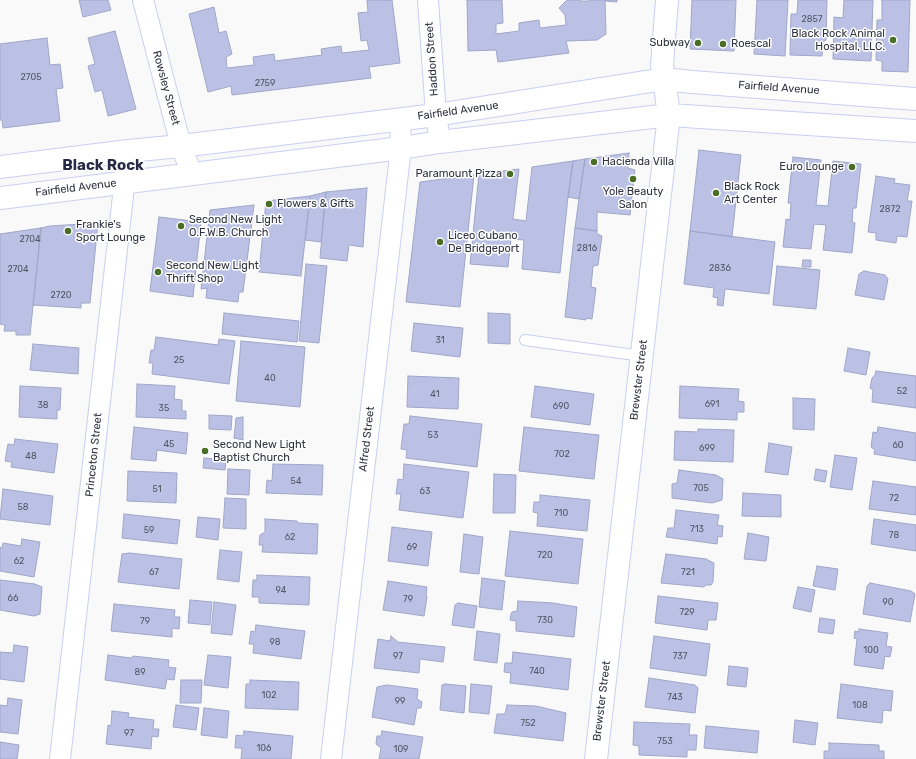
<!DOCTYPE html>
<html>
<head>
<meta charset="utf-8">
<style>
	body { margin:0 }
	canvas { display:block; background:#f9f9f9 }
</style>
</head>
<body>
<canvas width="916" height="759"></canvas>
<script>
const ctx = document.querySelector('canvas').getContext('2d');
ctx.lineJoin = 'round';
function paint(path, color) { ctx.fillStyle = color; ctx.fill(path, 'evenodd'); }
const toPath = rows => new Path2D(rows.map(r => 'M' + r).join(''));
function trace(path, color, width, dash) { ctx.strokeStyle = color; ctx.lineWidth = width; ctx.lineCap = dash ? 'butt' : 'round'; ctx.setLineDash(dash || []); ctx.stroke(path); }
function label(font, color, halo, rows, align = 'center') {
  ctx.font = font + ' Rubik,sans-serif'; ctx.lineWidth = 3; ctx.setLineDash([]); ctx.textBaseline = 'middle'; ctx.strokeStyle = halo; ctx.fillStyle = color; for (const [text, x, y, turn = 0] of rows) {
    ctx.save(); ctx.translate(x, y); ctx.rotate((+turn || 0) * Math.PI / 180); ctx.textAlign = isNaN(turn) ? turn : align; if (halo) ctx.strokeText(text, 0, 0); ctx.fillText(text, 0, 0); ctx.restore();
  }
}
const building = toPath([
	[79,0,108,0,111,10,83,17,79,0],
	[367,0,392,0,400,63,369,67,371,78,232,95,231,86,208,92,189,14,214,7,219,33,226,31,232,54,226,57,227,68,254,65,253,57,274,54,275,61,322,55,321,49,341,46,342,53,369,50,367,40,361,41,358,13,368,12,367,0],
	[467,0,502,0,503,23,496,24,496,34,519,31,519,23,539,20,540,28,566,25,565,15,559,8,567,0,578,0,581,1,589,1,589,0,617,0,617,2,605,1,606,34,597,40,566,41,569,53,498,62,496,50,468,51,467,0],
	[692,0,736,0,734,51,690,49,692,0],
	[757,0,788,0,785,56,754,54,757,0],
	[798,0,827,0,826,40,823,42,822,56,790,55,791,14,797,14,798,0],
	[844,0,873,0,871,61,833,59,834,17,843,18,844,0],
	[882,0,910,0,908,72,882,71,882,61,876,60,877,20,882,20,882,0],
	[115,31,136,109,108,116,102,90,95,92,88,66,95,64,88,38,115,31],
	[47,38,50,65,60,64,63,88,56,89,60,121,3,128,2,120,0,120,0,44,47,38],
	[699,150,741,155,732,237,690,231,699,150],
	[629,153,628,168,635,170,630,215,597,212,597,231,575,228,579,199,585,159,629,153],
	[793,157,821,160,816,205,828,206,833,161,861,164,856,208,853,208,852,222,855,223,852,253,823,250,826,225,814,224,811,249,783,247,786,219,790,220,791,203,788,203,793,157],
	[585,159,579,199,568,197,573,161,585,159],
	[573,161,568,197,560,273,522,269,524,240,511,239,508,267,470,264,479,174,519,169,513,219,526,221,532,167,573,161],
	[474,175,460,307,406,302,420,182,474,175],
	[876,176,895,179,894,183,910,185,907,201,912,201,907,237,897,236,896,243,876,240,876,233,868,232,876,176],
	[367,188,363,247,349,245,347,261,320,258,326,192,367,188],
	[326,192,321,242,305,240,310,196,326,192],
	[310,196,301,276,259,272,266,201,310,196],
	[254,205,243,292,239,292,238,302,206,298,207,288,201,289,210,210,254,205],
	[159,217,201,222,193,297,150,291,159,217],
	[98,223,90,303,81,303,81,308,33,305,41,228,50,226,98,223],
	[41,228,30,335,16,335,16,331,4,331,5,325,0,324,0,234,41,228],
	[575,228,597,231,597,234,602,236,598,265,593,266,591,287,596,288,592,319,586,318,586,320,565,317,575,228],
	[690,231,775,242,769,294,725,289,723,306,717,305,718,298,713,297,714,288,684,284,690,231],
	[803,260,811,260,811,267,802,267,803,260],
	[306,264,327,266,319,343,299,341,306,264],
	[777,266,820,270,816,309,773,305,777,266],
	[864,271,885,275,888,279,884,300,855,295,859,274,864,271],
	[224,313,299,321,297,342,222,334,224,313],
	[488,313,510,314,510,344,488,343,488,313],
	[414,323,463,328,460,357,411,351,414,323],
	[156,337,218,345,219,339,235,341,229,384,152,374,153,363,149,363,151,350,154,350,156,337],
	[241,341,305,347,300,407,236,401,241,341],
	[33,344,79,348,78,374,30,370,33,344],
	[848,348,870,352,866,375,844,371,848,348],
	[876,371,916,376,916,408,872,402,873,390,870,388,872,378,875,375,876,371],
	[408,376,459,378,458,409,407,407,408,376],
	[137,384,175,386,174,399,182,400,182,411,186,411,186,419,136,417,137,384],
	[20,386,61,388,60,410,57,410,57,419,19,417,20,386],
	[535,386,594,394,590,425,531,417,535,386],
	[680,386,739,389,738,401,744,402,744,412,737,412,737,420,679,418,680,386],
	[793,398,815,399,814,430,793,429,793,398],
	[209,415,232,416,231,430,209,429,209,415],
	[410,416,482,424,477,467,406,458,407,450,401,449,404,424,409,424,410,416],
	[243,417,243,440,234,438,236,418,243,417],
	[134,427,188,433,186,454,157,450,156,461,131,459,134,427],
	[524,427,599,435,594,479,519,471,524,427],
	[878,427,916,433,916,461,874,454,875,450,871,447,873,432,877,433,878,427],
	[698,429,734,430,733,462,674,460,675,431,698,432,698,429],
	[15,439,58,444,54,473,11,467,12,462,5,461,8,444,14,445,15,439],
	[769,443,792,447,788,475,765,472,769,443],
	[835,455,857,458,852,490,830,487,835,455],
	[204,458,226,460,225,470,203,468,204,458],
	[273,464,323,465,322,495,266,493,267,480,272,481,273,464],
	[404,464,469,472,463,518,399,510,401,494,396,494,398,479,403,480,404,464],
	[228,469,250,470,249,495,227,494,228,469],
	[816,469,827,471,825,482,814,480,816,469],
	[679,470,716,475,723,479,722,500,712,503,672,498,672,484,677,483,679,470],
	[128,471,177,473,176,503,127,501,128,471],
	[494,474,516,475,515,513,493,513,494,474],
	[873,481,916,487,916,515,869,509,873,481],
	[3,489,53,496,50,525,0,519,3,489],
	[743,493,781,495,781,517,742,516,743,493],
	[540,495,590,500,587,531,537,526,538,513,533,512,534,502,540,502,540,495],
	[225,498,246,499,246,529,223,528,225,498],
	[676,510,719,515,717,525,723,526,722,537,718,536,717,544,666,537,668,528,674,528,676,510],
	[124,514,180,520,177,544,122,538,124,514],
	[198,517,220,519,218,540,196,537,198,517],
	[265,519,297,521,299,523,318,524,317,554,262,552,263,545,259,545,260,535,265,532,265,519],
	[874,519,916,525,916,551,871,544,874,519],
	[392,527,432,532,428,566,388,561,392,527],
	[510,531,583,539,578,584,505,576,510,531],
	[748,533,769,537,766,561,744,559,748,533],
	[464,534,483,537,479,574,460,572,464,534],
	[22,539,40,542,34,577,0,571,0,547,2,548,3,543,21,546,22,539],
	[220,550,242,552,239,582,217,579,220,550],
	[130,553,182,559,179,589,118,582,122,554,130,553],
	[666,554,706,559,714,563,713,582,711,585,706,585,704,587,661,583,666,554],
	[817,566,838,569,835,590,813,586,817,566],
	[257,575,310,577,309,605,259,603,259,597,252,597,253,580,257,580,257,575],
	[482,578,505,581,502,610,479,607,482,578],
	[0,580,35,584,42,587,40,614,34,616,0,610,0,580],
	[388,581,427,587,426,594,427,597,424,616,383,610,388,581],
	[870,583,911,591,915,594,910,622,863,614,867,586,870,583],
	[798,587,815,590,811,612,793,608,798,587],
	[658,596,718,603,716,620,708,620,707,630,655,623,658,596],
	[190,600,212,602,210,625,188,623,190,600],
	[518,601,553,603,577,607,574,637,516,631,516,621,510,620,511,614,512,612,517,611,518,601],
	[214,602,236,605,232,635,211,633,214,602],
	[458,603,477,606,474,628,452,625,455,605,458,603],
	[114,604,175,610,174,617,180,617,179,629,172,628,172,637,111,631,114,604],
	[820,618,835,620,833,634,818,632,820,618],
	[256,625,305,631,301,659,253,653,254,644,249,644,251,631,255,632,256,625],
	[859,629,888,633,886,646,892,647,890,657,885,656,883,669,854,665,857,639,854,638,855,631,859,632,859,629],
	[477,631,500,634,497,663,474,660,477,631],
	[391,636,398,642,445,647,443,662,420,659,419,673,374,668,378,639,390,641,391,636],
	[654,636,710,644,706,676,650,668,654,636],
	[14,645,28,647,24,682,0,679,0,652,13,653,14,645],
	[513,652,571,659,568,690,510,683,511,673,504,672,505,663,512,663,513,652],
	[108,655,131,658,133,656,169,660,168,667,176,668,174,680,167,679,165,689,105,680,108,655],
	[208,655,231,657,228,688,204,685,208,655],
	[729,666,748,668,746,687,727,685,729,666],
	[649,678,695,685,698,688,695,713,645,707,649,678],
	[181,680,202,680,201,703,180,703,181,680],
	[250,680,299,682,298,710,245,708,246,684,250,684,250,680],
	[445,684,466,686,464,713,440,710,442,685,445,684],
	[471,684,492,686,489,714,469,712,471,684],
	[841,684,893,691,891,711,883,710,882,723,837,718,841,684],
	[387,685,418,689,417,699,422,702,421,708,417,708,414,725,372,717,377,687,387,685],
	[8,698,22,700,18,734,0,732,0,705,7,706,8,698],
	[176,705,199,708,196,730,173,727,176,705],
	[507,705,536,706,566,713,563,741,494,733,497,714,505,714,507,705],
	[204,708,229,711,227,738,201,735,204,708],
	[112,711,129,713,128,717,154,720,153,729,159,729,158,737,152,736,151,749,106,744,108,725,111,726,112,711],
	[795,720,818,723,815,745,793,742,795,720],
	[634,722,690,724,689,735,697,735,696,750,687,750,687,757,639,755,639,746,633,745,634,722],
	[706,726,759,731,757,753,704,748,706,726],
	[244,731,293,736,291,759,241,759,242,748,235,748,236,735,243,736,244,731],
	[382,731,423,737,419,759,379,759,381,748,376,744,377,736,381,736,382,731],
	[0,742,19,745,17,759,0,759,0,742],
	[829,743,879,745,879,751,884,751,884,759,824,759,824,751,829,751,829,743]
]);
const service = toPath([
	[525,340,642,356]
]);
const minor = toPath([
	[143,0,181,146,192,174],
	[428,0,436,115,440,142],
	[60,759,128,151],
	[331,759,398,173,401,148,400,119]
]);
const tertiary = toPath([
	[664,79,662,65,667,0]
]);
const secondary = toPath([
	[0,167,128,151,181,146,436,115,664,79,692,82,916,99],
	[0,198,401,148,440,142,669,115,916,131],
	[596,759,669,115,664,79]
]);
const markers = [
	[893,40,4,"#4b6e27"],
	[698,43,4,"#4b6e27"],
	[723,44,4,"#4b6e27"],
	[594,162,4,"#4b6e27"],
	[852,167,4,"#4b6e27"],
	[510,174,4,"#4b6e27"],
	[633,179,4,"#4b6e27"],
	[716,193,4,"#4b6e27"],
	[269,204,4,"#4b6e27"],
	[181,226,4,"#4b6e27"],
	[68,231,4,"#4b6e27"],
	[440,242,4,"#4b6e27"],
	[158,272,4,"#4b6e27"],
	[205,451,4,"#4b6e27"]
];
const numberNames = [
	["2857",812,19],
	["2705",31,77],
	["2759",265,83],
	["2872",890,209],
	["2704",30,239],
	["2816",587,248],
	["2836",720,268],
	["2704",18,269],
	["2720",61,295],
	["31",440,340],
	["25",179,360],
	["40",270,378],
	["52",902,391],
	["41",435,394],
	["691",712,404],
	["38",43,405],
	["690",561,406],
	["35",164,408],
	["53",433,435],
	["45",169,444],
	["60",898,445],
	["699",707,448],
	["702",562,454],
	["48",31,456],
	["54",296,481],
	["705",701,488],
	["51",157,489],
	["63",425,491],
	["72",894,498],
	["58",23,507],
	["710",561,513],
	["713",697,529],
	["59",149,530],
	["78",894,535],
	["62",290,537],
	["69",412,547],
	["720",545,555],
	["62",19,561],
	["67",154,572],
	["721",688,572],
	["94",281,590],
	["66",13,598],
	["79",408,599],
	["90",888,602],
	["729",687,612],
	["730",545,620],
	["79",145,621],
	["98",275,642],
	["100",871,650],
	["97",398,656],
	["737",680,656],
	["740",537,671],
	["89",140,672],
	["102",269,695],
	["743",675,697],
	["99",400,701],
	["108",860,705],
	["752",528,723],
	["97",129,733],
	["753",665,741],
	["106",264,748],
	["109",401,749]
];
const poiNames = [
	["Black Rock Animal",885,34,"right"],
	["Hospital, LLC.",885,47,"right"],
	["Subway",690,43,"right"],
	["Roescal",731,44],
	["Hacienda Villa",602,162],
	["Euro Lounge",844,167,"right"],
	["Paramount Pizza",502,174,"right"],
	["Black Rock",724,187],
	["Art Center",724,200],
	["Yole Beauty",633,192,"center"],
	["Salon",633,205,"center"],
	["Flowers & Gifts",277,204],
	["Second New Light",189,220],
	["O.F.W.B. Church",189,233],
	["Frankie's",76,225],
	["Sport Lounge",76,238],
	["Liceo Cubano",448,236],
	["De Bridgeport",448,249],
	["Second New Light",166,266],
	["Thrift Shop",166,279],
	["Second New Light",213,445],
	["Baptist Church",213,458]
];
const streetNames = [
	["Haddon Street",432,59,-94],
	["Rowsley Street",166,88,75],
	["Fairfield Avenue",779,88,4],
	["Fairfield Avenue",458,111,-8],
	["Fairfield Avenue",76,188,-7],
	["Brewster Street",639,380,-83],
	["Alfred Street",367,439,-83],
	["Princeton Street",94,455,-84],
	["Brewster Street",602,701,-83]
];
const districtNames = [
	["Black Rock",103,166]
];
paint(building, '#bbc1e4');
trace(building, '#9fa6c8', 1);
trace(service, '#c8cff2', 12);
trace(minor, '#c8cff2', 22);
trace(tertiary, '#c8cff2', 24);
trace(secondary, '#c8cff2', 24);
trace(service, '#fff', 10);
trace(minor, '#fff', 20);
trace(tertiary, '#fff', 22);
trace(secondary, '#fff', 22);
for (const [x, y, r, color] of markers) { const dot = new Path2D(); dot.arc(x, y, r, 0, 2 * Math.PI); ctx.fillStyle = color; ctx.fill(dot); trace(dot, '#fff', 1.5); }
label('9px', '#525668', null, numberNames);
label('11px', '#2f323f', '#fff', poiNames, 'left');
label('11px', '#2f323f', '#fff', streetNames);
label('bold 15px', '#272b46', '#fff', districtNames);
</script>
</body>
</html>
